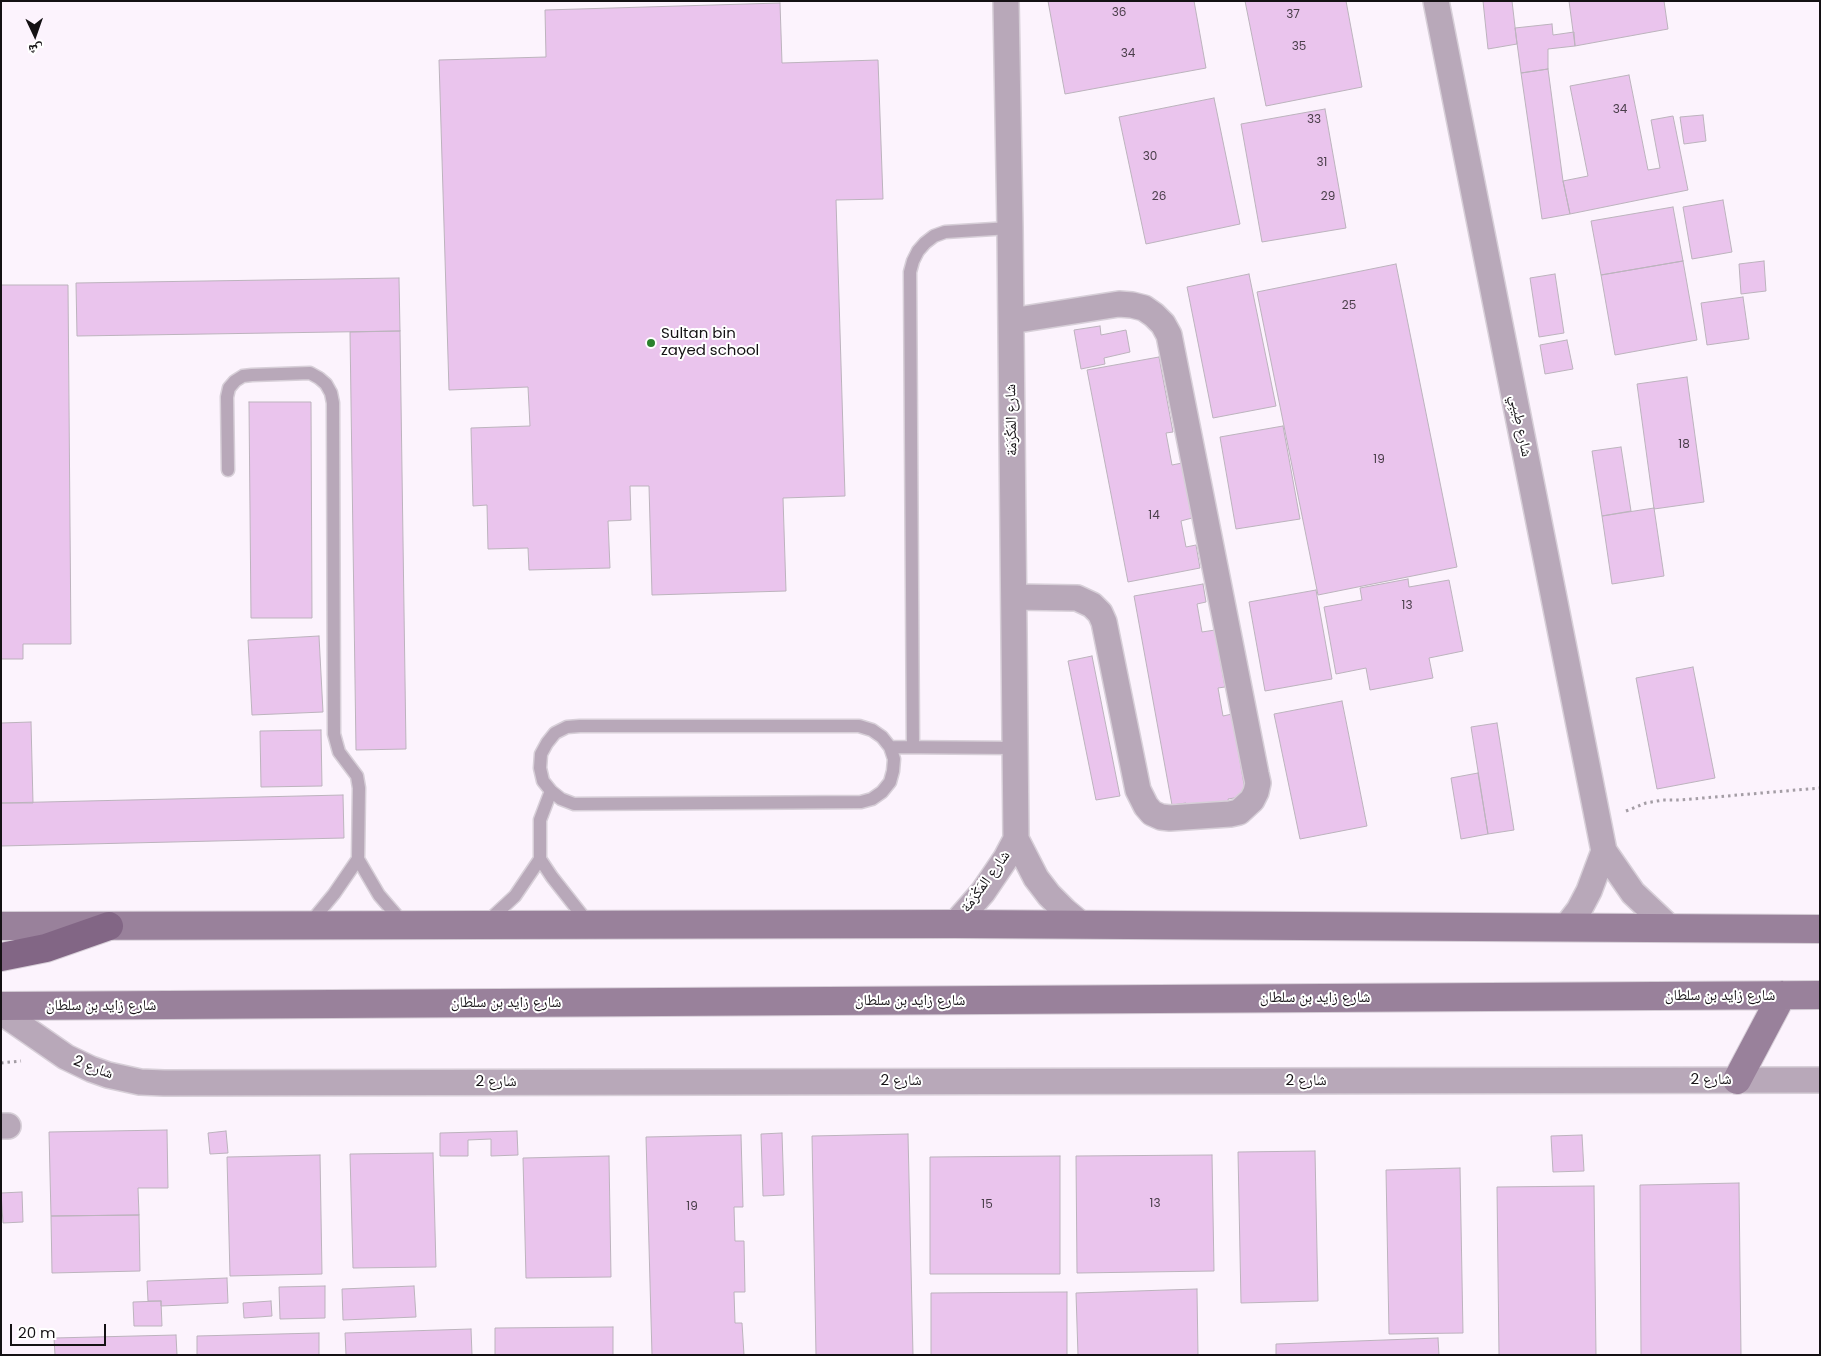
<!DOCTYPE html>
<html>
<head>
<meta charset="utf-8">
<style>
	body { margin:0 }
	#map { position:relative; width:1821px; height:1356px; overflow:hidden; background:#fcf3fd; font-family:Poppins,"Noto Naskh Arabic",sans-serif }
	canvas { display:block }
	.frame { position:absolute; inset:0; border:2px solid #141114; pointer-events:none }
	.north { position:absolute; left:10px; top:10px; width:50px; height:50px; -webkit-text-stroke:4px #fff; paint-order:stroke; rotate:177deg; font-size:14px; font-weight:700; line-height:20px; text-align:center; color:#141114 }
	.north::after { content:''; display:block; margin:auto; width:18px; height:22px; background:#141114; clip-path:polygon(50% 0,100% 100%,50% 72%,0 100%) }
	.scale { position:absolute; left:10px; top:1324px; width:96px; height:22px; box-sizing:border-box; border:2px solid #141114; border-top:0; padding-left:6px; font-size:15px; line-height:18px; white-space:nowrap; color:#141114; -webkit-text-stroke:4px #fff; paint-order:stroke }
</style>
</head>
<body>
<div id="map">
<canvas width="1821" height="1356"></canvas>
<div class="frame"></div>
<div class="north">ش</div>
<div class="scale">20 m</div>
</div>
<script>
const ctx = document.querySelector('canvas').getContext('2d');
ctx.lineJoin = 'round';
function paint(path, color) { ctx.fillStyle = color; ctx.fill(path, 'evenodd'); }
const toPath = rows => new Path2D(rows.map(r => 'M' + r).join(''));
function trace(path, color, width, dash) { ctx.strokeStyle = color; ctx.lineWidth = width; ctx.lineCap = dash ? 'butt' : 'round'; ctx.setLineDash(dash || []); ctx.stroke(path); }
function label(font, color, halo, rows, align = 'center') {
  ctx.font = font + ' Poppins,"Noto Naskh Arabic",sans-serif'; ctx.lineWidth = 4; ctx.setLineDash([]); ctx.textBaseline = 'middle'; ctx.strokeStyle = halo; ctx.fillStyle = color; for (const [text, x, y, turn = 0] of rows) {
    ctx.save(); ctx.translate(x, y); ctx.rotate((+turn || 0) * Math.PI / 180); ctx.textAlign = isNaN(turn) ? turn : align; if (halo) ctx.strokeText(text, 0, 0); ctx.fillText(text, 0, 0); ctx.restore();
  }
}
const building = toPath([
	[1048,1,1194,1,1206,68,1065,94,1048,1],
	[1245,1,1346,1,1362,87,1266,106,1245,1],
	[1483,1,1512,1,1517,44,1488,49,1483,1],
	[1569,1,1664,1,1668,29,1575,46,1569,1],
	[780,3,782,63,878,60,883,199,836,200,845,496,783,498,786,591,652,595,649,486,630,486,631,520,608,521,610,568,529,570,528,548,488,549,487,505,473,506,471,428,530,426,528,387,449,390,439,60,546,57,545,10,780,3],
	[1552,24,1553,35,1574,32,1575,46,1548,49,1548,69,1521,73,1515,28,1552,24],
	[1548,69,1563,181,1570,214,1542,219,1521,73,1548,69],
	[1629,75,1648,170,1660,168,1651,120,1673,116,1688,190,1570,214,1563,181,1588,176,1570,86,1629,75],
	[1214,98,1240,224,1146,244,1119,117,1214,98],
	[1325,109,1346,228,1262,242,1241,124,1325,109],
	[1703,115,1706,141,1684,144,1680,117,1703,115],
	[1723,200,1732,252,1692,259,1683,207,1723,200],
	[1673,207,1683,261,1601,275,1591,221,1673,207],
	[1683,261,1697,340,1615,355,1601,275,1683,261],
	[1764,261,1766,291,1741,294,1739,264,1764,261],
	[1396,264,1457,567,1318,595,1257,292,1396,264],
	[1249,274,1276,406,1213,418,1187,287,1249,274],
	[1555,274,1564,333,1539,337,1530,278,1555,274],
	[399,278,400,331,77,336,76,283,399,278],
	[1,285,68,285,71,644,23,644,23,659,1,659,1,285],
	[1743,297,1749,339,1707,345,1701,303,1743,297],
	[1100,326,1101,335,1126,330,1130,352,1104,358,1105,364,1081,369,1074,330,1100,326],
	[400,331,406,749,356,750,350,332,400,331],
	[1567,340,1573,369,1545,374,1540,345,1567,340],
	[1159,357,1173,432,1166,433,1172,465,1182,463,1192,518,1181,521,1186,547,1196,545,1200,568,1128,582,1087,370,1159,357],
	[1687,377,1704,502,1654,509,1637,384,1687,377],
	[249,402,311,402,312,618,251,618,249,402],
	[1283,426,1300,519,1236,529,1220,437,1283,426],
	[1621,447,1631,511,1602,516,1592,451,1621,447],
	[1654,508,1664,576,1612,584,1602,516,1654,508],
	[1408,579,1409,587,1449,580,1463,651,1429,658,1433,678,1370,690,1366,668,1336,674,1324,607,1362,600,1360,588,1408,579],
	[1203,584,1206,602,1197,604,1202,632,1215,630,1225,687,1218,688,1223,716,1232,714,1246,796,1228,799,1230,808,1188,813,1186,803,1172,805,1134,596,1203,584],
	[1316,590,1332,679,1265,691,1249,602,1316,590],
	[319,636,323,712,252,715,248,640,319,636],
	[1092,656,1120,796,1096,800,1068,661,1092,656],
	[1693,667,1715,778,1657,789,1636,678,1693,667],
	[1342,701,1367,826,1300,839,1274,714,1342,701],
	[31,722,33,803,1,803,1,723,31,722],
	[1497,723,1514,830,1488,834,1471,727,1497,723],
	[321,730,322,786,261,787,260,731,321,730],
	[1478,773,1488,834,1461,839,1451,778,1478,773],
	[343,795,344,838,1,846,1,803,343,795],
	[167,1130,168,1188,138,1188,139,1215,51,1216,49,1132,167,1130],
	[226,1131,228,1153,210,1154,208,1133,226,1131],
	[517,1131,518,1155,491,1156,491,1139,468,1140,468,1156,440,1156,440,1133,517,1131],
	[782,1133,784,1195,763,1196,761,1134,782,1133],
	[908,1134,913,1355,816,1355,812,1136,908,1134],
	[741,1135,743,1207,734,1207,735,1241,744,1241,745,1292,734,1292,735,1323,742,1323,744,1355,652,1355,646,1137,741,1135],
	[1582,1135,1584,1171,1553,1172,1551,1136,1582,1135],
	[1315,1151,1318,1301,1241,1303,1238,1152,1315,1151],
	[433,1153,436,1267,353,1268,350,1154,433,1153],
	[320,1155,322,1274,230,1276,227,1157,320,1155],
	[1212,1155,1214,1271,1077,1273,1076,1156,1212,1155],
	[609,1156,611,1277,526,1278,523,1158,609,1156],
	[1060,1156,1060,1274,930,1274,930,1157,1060,1156],
	[1460,1168,1463,1333,1389,1334,1386,1170,1460,1168],
	[1739,1183,1741,1355,1641,1355,1640,1185,1739,1183],
	[1594,1186,1596,1355,1499,1355,1497,1187,1594,1186],
	[22,1192,23,1222,3,1223,1,1193,22,1192],
	[139,1215,140,1271,52,1273,51,1216,139,1215],
	[227,1278,228,1303,161,1306,161,1301,148,1301,147,1281,227,1278],
	[325,1286,325,1318,280,1319,279,1287,325,1286],
	[414,1286,416,1317,343,1320,342,1289,414,1286],
	[1197,1289,1198,1355,1078,1355,1076,1293,1197,1289],
	[1067,1292,1067,1355,931,1355,931,1293,1067,1292],
	[161,1301,162,1326,134,1326,133,1302,161,1301],
	[271,1301,272,1316,244,1318,243,1303,271,1301],
	[613,1327,613,1355,495,1355,495,1328,613,1327],
	[471,1329,472,1355,346,1355,345,1333,471,1329],
	[319,1333,319,1355,197,1355,197,1336,319,1333],
	[176,1335,177,1355,55,1355,54,1338,176,1335],
	[1438,1338,1439,1355,1276,1355,1276,1344,1438,1338]
]);
const path = toPath([
	[1626,811,1646,803,1663,800,1680,800,1820,788],
	[1,1063,21,1061]
]);
const service = toPath([
	[228,470,227,397,229,388,235,381,243,376,252,375,310,373,319,378,326,384,331,393,333,403,334,734,339,752,357,776,359,788,358,859,379,895,404,924],
	[580,726,859,726,872,730,882,737,890,747,894,759,893,771,890,782,882,792,872,799,861,802,574,804,561,799,551,791,543,781,540,768,541,754,547,743,555,733,567,727,580,726],
	[890,747,1015,748],
	[913,747,910,272,913,261,918,251,925,243,934,236,945,232,1010,228],
	[551,791,540,820,540,859,552,877,589,924],
	[487,922,515,896,540,859],
	[310,923,334,894,358,859]
]);
const minor = toPath([
	[1006,1,1010,228,1016,839,1036,878,1049,895,1065,911,1082,925],
	[1436,1,1604,851,1633,893,1670,928],
	[1011,321,1119,304,1132,305,1144,308,1154,315,1163,324,1169,335,1256,774,1258,783,1256,792,1252,800,1239,812,1230,814,1170,818,1161,817,1152,813,1146,806,1138,790,1104,622,1100,613,1092,605,1077,598,1014,597],
	[955,924,983,892,1006,858,1016,839],
	[1566,927,1579,910,1589,891,1604,851],
	[1,1012,66,1057,91,1069,108,1075,140,1082,164,1083,1820,1080],
	[1,1126,8,1126]
]);
const secondary = toPath([
	[1,926,955,924,1820,929],
	[1,1006,1820,995],
	[1737,1080,1782,995]
]);
const primary = toPath([
	[1,957,46,948,109,926]
]);
const markers = [
	[651,343,5,"#2b812e"]
];
const numberNames = [
	["36",1119,13],
	["37",1293,15],
	["35",1299,47],
	["34",1128,54],
	["34",1620,110],
	["33",1314,120],
	["30",1150,157],
	["31",1322,163],
	["26",1159,197],
	["29",1328,197],
	["25",1349,306],
	["18",1684,445],
	["19",1379,460],
	["14",1154,516],
	["13",1407,606],
	["13",1155,1204],
	["15",987,1205],
	["19",692,1207]
];
const poiNames = [
	["Sultan bin",661,334],
	["zayed school",661,351]
];
const streetNames = [
	["شارع المَكْرَمَة",1012,420,-91],
	["شارع طِيبِي",1520,426,79],
	["شارع المَكْرَمَة",986,882,-54],
	["شارع زايد بن سلطان",1720,996],
	["شارع زايد بن سلطان",1315,998],
	["شارع زايد بن سلطان",910,1001],
	["شارع زايد بن سلطان",506,1003],
	["شارع زايد بن سلطان",101,1006],
	["شارع 2",93,1068,21],
	["شارع 2",1711,1080],
	["شارع 2",901,1081],
	["شارع 2",1306,1081],
	["شارع 2",496,1082]
];
paint(building, '#eac4ed');
trace(building, '#bcb3bd', 1);
trace(service, '#d7cfd8', 15);
trace(minor, '#d7cfd8', 28);
trace(secondary, '#d7cfd8', 30);
trace(primary, '#d7cfd8', 30);
trace(path, '#a49da5', 3, [2.5, 4]);
trace(service, '#b8a8b9', 12);
trace(minor, '#b8a8b9', 25);
trace(secondary, '#99819b', 28);
trace(primary, '#826685', 28);
for (const [x, y, r, color] of markers) { const dot = new Path2D(); dot.arc(x, y, r, 0, 2 * Math.PI); ctx.fillStyle = color; ctx.fill(dot); trace(dot, '#fff', 2); }
label('12px', '#4a3e4a', null, numberNames);
label('15px', '#141114', '#fff', poiNames, 'left');
label('15px', '#141114', '#fff', streetNames);
</script>
</body>
</html>
